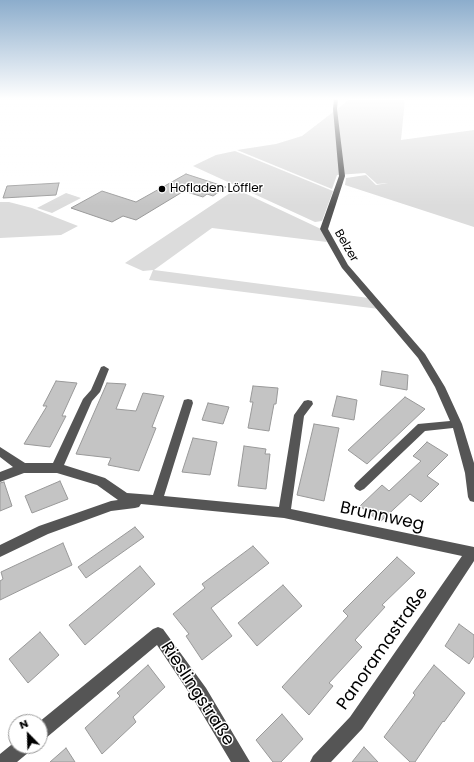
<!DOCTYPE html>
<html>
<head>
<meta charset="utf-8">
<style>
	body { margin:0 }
	#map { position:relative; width:474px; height:762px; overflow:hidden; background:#fff; font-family:Poppins,sans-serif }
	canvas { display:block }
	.north { position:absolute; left:8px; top:714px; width:40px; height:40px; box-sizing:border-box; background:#fff; border:1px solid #999; border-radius:50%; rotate:337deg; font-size:11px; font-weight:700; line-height:16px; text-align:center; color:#000 }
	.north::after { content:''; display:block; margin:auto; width:14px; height:18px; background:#000; clip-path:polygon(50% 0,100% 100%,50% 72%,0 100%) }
</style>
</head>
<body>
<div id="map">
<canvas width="474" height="762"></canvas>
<div class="north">N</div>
</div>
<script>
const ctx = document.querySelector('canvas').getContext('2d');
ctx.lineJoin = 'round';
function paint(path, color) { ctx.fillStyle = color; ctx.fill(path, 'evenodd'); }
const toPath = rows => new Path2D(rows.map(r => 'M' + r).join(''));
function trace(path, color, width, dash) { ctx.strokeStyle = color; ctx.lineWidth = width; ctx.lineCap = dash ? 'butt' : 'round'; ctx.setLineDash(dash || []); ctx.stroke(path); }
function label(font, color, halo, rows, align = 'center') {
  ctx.font = font + ' Poppins,sans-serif'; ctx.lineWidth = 3; ctx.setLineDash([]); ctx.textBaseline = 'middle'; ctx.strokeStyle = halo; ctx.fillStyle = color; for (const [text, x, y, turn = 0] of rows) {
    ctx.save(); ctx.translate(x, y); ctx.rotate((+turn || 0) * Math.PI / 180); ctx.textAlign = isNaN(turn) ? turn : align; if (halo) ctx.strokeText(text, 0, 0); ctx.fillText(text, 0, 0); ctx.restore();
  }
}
const green = toPath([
	[350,99,405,99,401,140,474,130,474,209,405,182,474,209,474,227,345,185,346,178,366,175,376,185,388,183,377,184,365,173,337,175,332,189,237,150,276,144,302,136],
	[235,151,333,191,322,221,315,222,193,166,216,155],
	[236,189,321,229,327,242,212,228,154,270,369,298,379,309,149,280,153,270,143,271,125,263],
	[66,193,81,198,52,213,37,208],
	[0,202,9,202,32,208,78,226,61,235,0,238]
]);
const building = toPath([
	[186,174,226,187,213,196,207,194,203,197,184,191,136,220,123,216,112,222,71,208,102,191,136,202,186,174],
	[59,183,56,195,3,198,7,186,59,183],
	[382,371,408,375,407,390,380,385,382,371],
	[56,381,77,383,62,416,66,416,50,447,24,444,47,406,43,406,56,381],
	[107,383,126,384,116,409,136,411,143,393,164,396,152,427,156,428,139,471,108,465,111,458,76,454,107,383],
	[253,386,278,388,276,404,274,404,269,431,248,428,253,402,250,402,253,386],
	[337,396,357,400,354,420,332,416,337,396],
	[405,397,425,409,367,464,348,450,405,397],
	[208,403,229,407,223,424,202,420,208,403],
	[314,424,339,428,324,501,297,495,314,424],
	[193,438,217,442,210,475,182,472,193,438],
	[427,442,448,455,427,476,439,484,421,502,410,494,380,522,360,506,382,485,389,491,421,461,413,456,427,442],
	[244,446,266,449,265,454,270,454,266,489,238,486,244,446],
	[60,481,68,499,32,513,25,496,60,481],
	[4,482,12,506,0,511,0,483,4,482],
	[135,527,144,537,86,578,78,567,135,527],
	[63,543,72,565,0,600,0,581,3,579,1,572,63,543],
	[253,546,269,563,211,608,232,636,202,660,186,636,189,634,173,614,205,588,202,584,253,546],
	[397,557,415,573,382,605,385,607,355,640,362,647,329,683,333,686,309,715,282,687,348,616,343,611,397,557],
	[140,566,155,584,85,645,69,625,140,566],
	[283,585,302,606,257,646,238,623,283,585],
	[459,624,474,635,474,656,469,664,445,646,459,624],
	[40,632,59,655,28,683,9,659,40,632],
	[148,665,165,687,133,717,136,722,102,754,85,728,120,696,117,693,148,665],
	[434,665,465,693,444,722,443,721,415,762,410,762,384,737,415,695,413,693,434,665],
	[282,714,303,739,281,762,273,762,256,740,282,714],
	[364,747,378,762,352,762,364,747],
	[66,748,75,762,50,762,66,748]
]);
const minor = toPath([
	[334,99,338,99,337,109,345,176,328,229,348,265,425,354,445,387,462,424,474,463,474,502,470,501,468,497,465,473,453,428,425,431,364,489,360,491,356,489,354,486,356,483,418,424,450,421,435,387,418,358,342,268,320,229,339,176,333,109,334,99],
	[104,366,109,369,100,392,92,401,64,465,105,478,127,493,153,495,183,403,184,400,188,399,192,400,193,403,164,496,279,507,294,415,304,401,308,400,312,401,313,404,304,416,291,509,474,547,474,561,421,642,362,729,331,762,310,762,313,756,350,717,462,556,284,518,141,504,139,507,135,508,111,511,48,534,0,557,0,545,39,526,111,501,118,500,97,485,57,473,24,473,0,482,0,472,13,467,0,457,0,447,25,463,53,463,83,399,91,390,101,367,104,366],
	[158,627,163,629,206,688,250,762,231,762,194,700,157,645,46,738,40,740,39,722,153,629,158,627],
	[16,741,16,746,31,746,29,752,17,762,0,762,0,754,16,741]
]);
const markers = [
	[162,189,4,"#000"]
];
const farPoinames = [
	["Hofladen Löffler",170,189]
];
const farStreetnames = [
	["Belzer",346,246,60]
];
const nearStreetnames = [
	["Brunnweg",382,517,12],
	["Panoramastraße",383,649,-55],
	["Rieslingstraße",197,694,57]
];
paint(green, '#dcdcdc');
paint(building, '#c4c4c4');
trace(building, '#999', 1);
paint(minor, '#555');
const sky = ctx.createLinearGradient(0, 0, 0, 206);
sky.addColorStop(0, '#8cadcc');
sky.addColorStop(0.48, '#fff');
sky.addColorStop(1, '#ffffff00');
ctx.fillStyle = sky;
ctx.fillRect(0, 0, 474, 206);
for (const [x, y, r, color] of markers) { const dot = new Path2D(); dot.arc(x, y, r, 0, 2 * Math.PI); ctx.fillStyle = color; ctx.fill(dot); trace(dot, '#fff', 1.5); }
label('12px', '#000', '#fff', farPoinames, 'left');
label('12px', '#000', '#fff', farStreetnames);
label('17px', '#000', '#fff', nearStreetnames);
</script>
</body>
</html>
